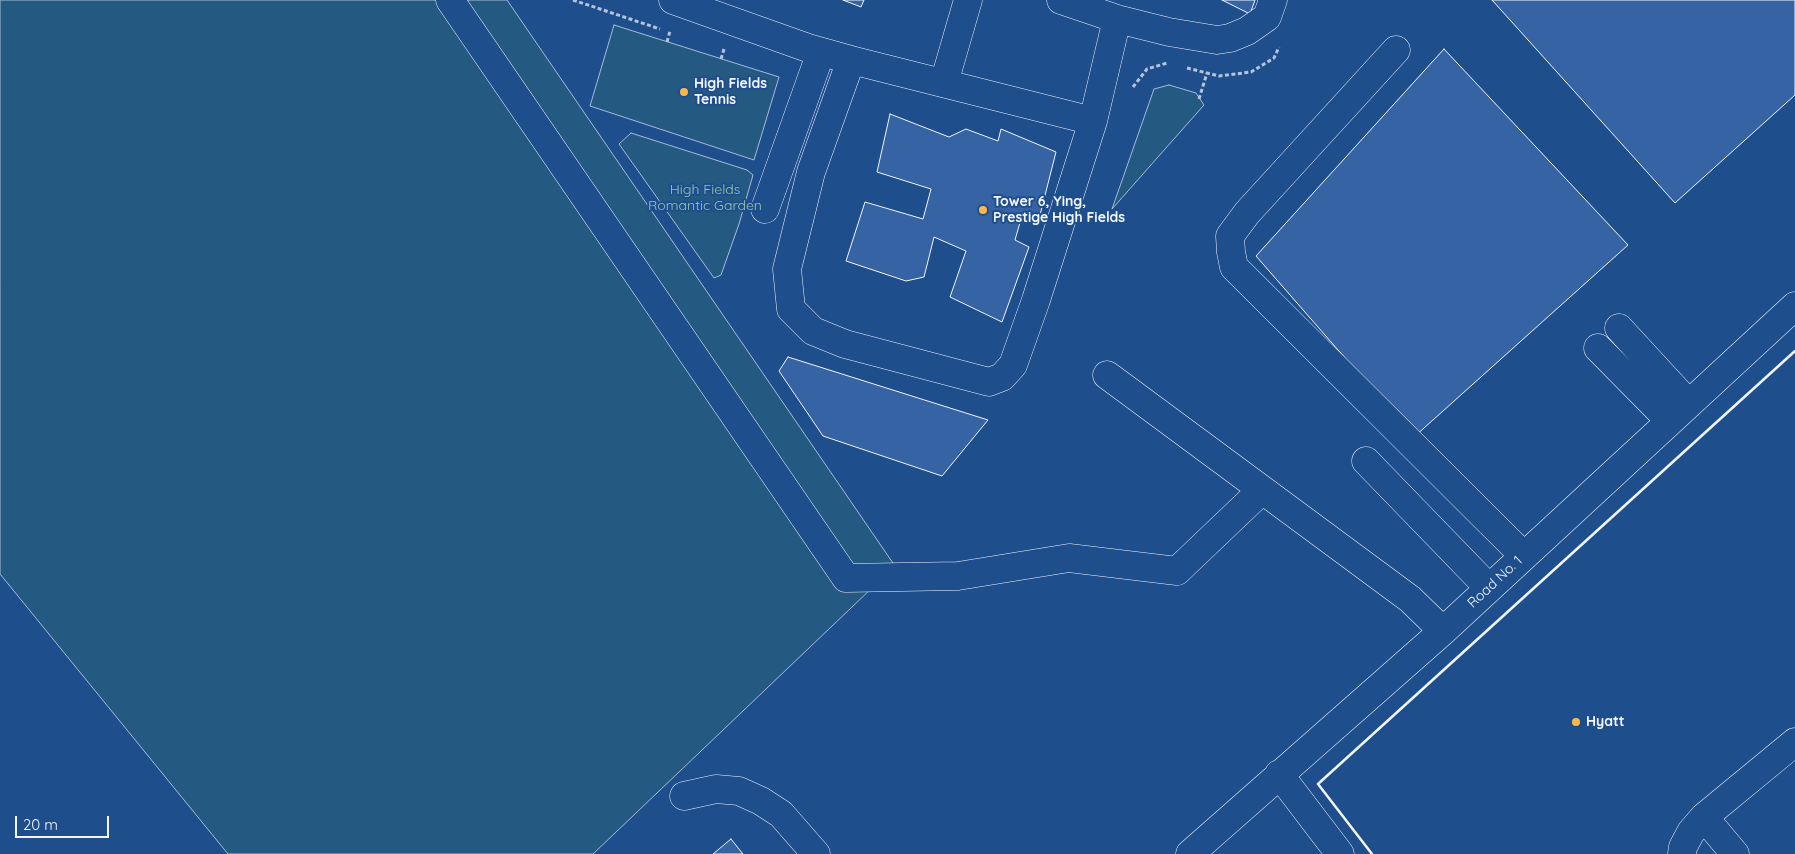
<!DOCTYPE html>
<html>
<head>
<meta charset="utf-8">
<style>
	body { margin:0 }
	#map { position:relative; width:1795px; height:854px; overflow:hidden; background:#1f4e8c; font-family:Quicksand,sans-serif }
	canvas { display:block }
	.scale { position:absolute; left:15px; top:816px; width:94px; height:22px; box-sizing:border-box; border:2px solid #f2f6ff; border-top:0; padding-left:6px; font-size:15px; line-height:18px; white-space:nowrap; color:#f2f6ff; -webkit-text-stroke:4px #1f4e8c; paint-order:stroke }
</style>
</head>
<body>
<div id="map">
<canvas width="1795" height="854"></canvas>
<div class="scale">20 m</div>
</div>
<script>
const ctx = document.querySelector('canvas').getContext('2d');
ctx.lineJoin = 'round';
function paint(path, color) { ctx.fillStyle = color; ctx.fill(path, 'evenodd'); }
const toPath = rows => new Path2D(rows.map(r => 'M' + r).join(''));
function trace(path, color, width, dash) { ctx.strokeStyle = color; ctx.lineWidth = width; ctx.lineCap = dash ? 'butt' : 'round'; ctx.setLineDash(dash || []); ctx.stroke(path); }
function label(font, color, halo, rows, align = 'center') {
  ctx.font = font + ' Quicksand,sans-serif'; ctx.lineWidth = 4; ctx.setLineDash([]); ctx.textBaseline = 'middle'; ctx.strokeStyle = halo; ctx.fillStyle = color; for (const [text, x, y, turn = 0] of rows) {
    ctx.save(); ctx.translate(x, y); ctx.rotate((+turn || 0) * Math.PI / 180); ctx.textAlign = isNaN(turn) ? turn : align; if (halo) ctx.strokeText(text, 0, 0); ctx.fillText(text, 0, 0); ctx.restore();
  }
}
const green = toPath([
	[0,0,507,0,895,566,593,854,228,854,0,574,0,0],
	[614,25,779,77,754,160,590,106,614,25],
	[1169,85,1196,93,1204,105,1112,209,1154,89,1169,85],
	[631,133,747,170,753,175,739,224,721,275,714,278,619,144,631,133]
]);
const building = toPath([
	[843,0,864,0,861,7,843,0],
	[1222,0,1255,0,1250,14,1222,0],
	[1492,0,1795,0,1795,95,1675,203,1492,0],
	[1444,49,1628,245,1414,437,1256,256,1444,49],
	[890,114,949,137,966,129,998,141,1001,129,1056,152,1038,223,1021,219,1015,240,1029,247,1002,322,950,297,966,251,934,237,924,277,906,281,846,261,865,202,923,219,931,189,877,172,890,114],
	[788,357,988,420,942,476,823,436,779,371,788,357],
	[731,839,743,854,713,854,731,839]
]);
const path = toPath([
	[573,0,660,29],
	[667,42,670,31,669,31],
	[721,59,724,49],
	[1187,68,1219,76,1251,72,1274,58,1279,47],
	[1133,87,1147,69,1167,63],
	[1199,99,1207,73]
]);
const minor = toPath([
	[450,0,846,578,958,576,1069,558,1177,571,1262,490],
	[673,0,808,48,851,60,1093,121],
	[1061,0,1117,19,1169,32,1217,40,1230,38,1247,31,1267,17,1273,0],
	[1396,50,1247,213,1230,236,1231,252,1234,267,1524,556],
	[851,60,811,172,787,269,791,309,813,331,845,344,989,382,1002,377,1013,365,1036,300,1093,121,1117,19],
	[944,83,968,0],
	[765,209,821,52],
	[1619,328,1689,404],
	[1598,348,1670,421],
	[1107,375,1410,599,1443,631],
	[1366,461,1489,588],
	[1279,774,1340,854],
	[684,796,716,789,739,791,761,801,781,814,816,854],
	[1704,817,1735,854],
	[1190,854,1443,631,1795,306],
	[1682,854,1683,847,1691,832,1704,817,1795,742]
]);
const wall = toPath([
	[1372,854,1318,784,1795,351]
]);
const markers = [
	[684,92,5,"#ffb74d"],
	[983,210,5,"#ffb74d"],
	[1576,722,5,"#ffb74d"]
];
const poiNames = [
	["High Fields",694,84],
	["Tennis",694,100],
	["Tower 6, Ying,",993,202],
	["Prestige High Fields",993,218],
	["Hyatt",1586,722]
];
const parkNames = [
	["High Fields",705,190],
	["Romantic Garden",705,206]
];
const streetNames = [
	["Road No. 1",1495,582,-43]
];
paint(green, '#245a82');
trace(green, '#a8bbd7', 1);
paint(building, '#3563a3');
trace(building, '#f2f6ff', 1);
trace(minor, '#f2f6ff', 29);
trace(path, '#b3c4dc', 3, [4, 2.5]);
trace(minor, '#1f4e8c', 28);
trace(wall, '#f2f6ff', 2.5);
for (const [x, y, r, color] of markers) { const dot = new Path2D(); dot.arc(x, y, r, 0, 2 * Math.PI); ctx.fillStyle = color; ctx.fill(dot); trace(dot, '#1f4e8c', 2); }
label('bold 14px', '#f2f6ff', '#1f4e8c', poiNames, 'left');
label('14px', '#97c8a6', '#1f4e8c', parkNames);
label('14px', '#f2f6ff', '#1f4e8c', streetNames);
</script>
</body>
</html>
